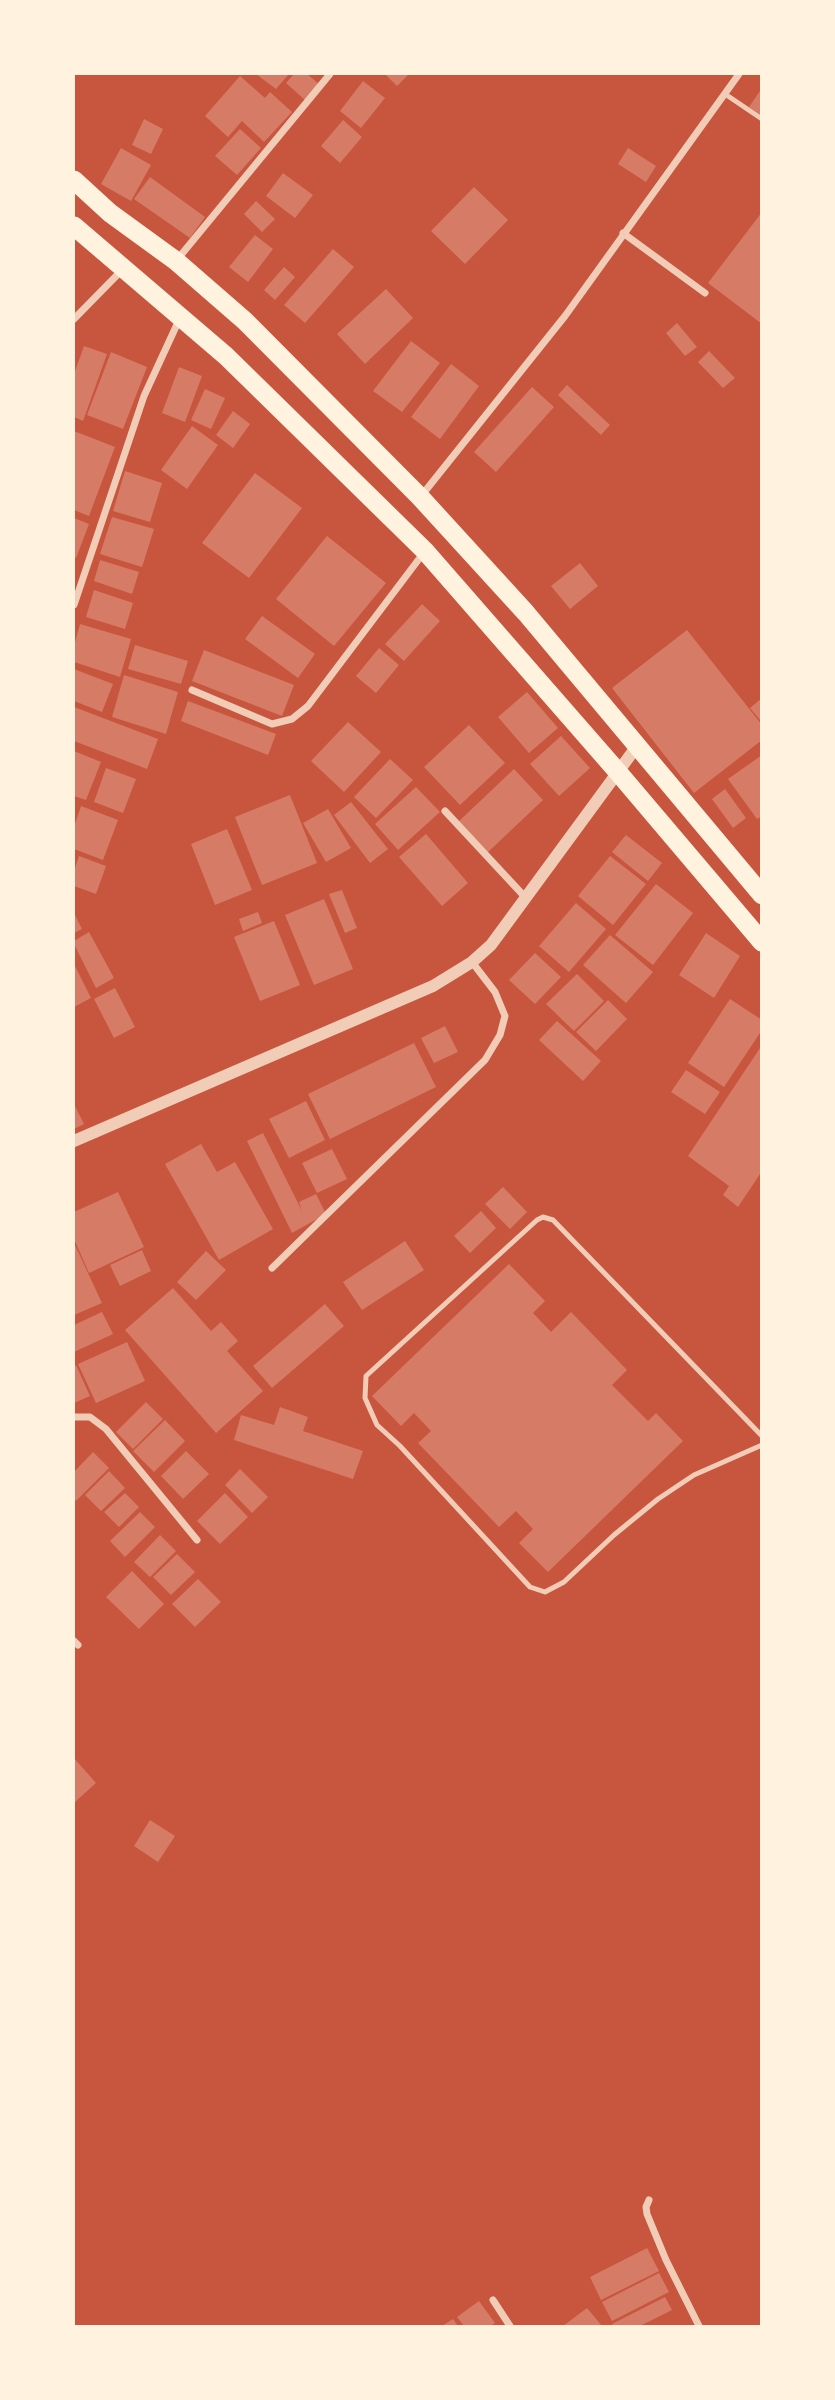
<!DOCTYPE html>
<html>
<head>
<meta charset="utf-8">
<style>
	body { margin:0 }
	#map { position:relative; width:835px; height:2400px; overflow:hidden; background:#c8553d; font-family:Literata,serif }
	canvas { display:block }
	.frame { position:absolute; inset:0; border:75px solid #fff3e0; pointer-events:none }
</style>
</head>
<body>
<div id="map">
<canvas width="835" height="2400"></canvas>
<div class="frame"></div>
</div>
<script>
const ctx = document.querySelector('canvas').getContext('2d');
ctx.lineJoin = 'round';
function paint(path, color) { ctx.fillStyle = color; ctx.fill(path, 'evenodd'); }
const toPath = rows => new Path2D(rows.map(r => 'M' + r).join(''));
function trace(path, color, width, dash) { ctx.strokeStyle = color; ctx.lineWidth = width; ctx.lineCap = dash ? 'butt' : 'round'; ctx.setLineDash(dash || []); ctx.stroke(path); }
const building = toPath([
	[256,74,289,74,276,89],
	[294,74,307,74,319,84,305,100,286,83],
	[385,74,409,74,397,86],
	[240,76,265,98,270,92,292,112,264,142,242,121,228,137,205,116],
	[363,81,385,98,361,128,340,111],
	[762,88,762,116,749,107],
	[144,119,163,129,151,154,132,145],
	[343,120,362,137,340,163,321,146],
	[240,129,261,148,237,175,215,156],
	[121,148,151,165,131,201,101,184],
	[628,148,656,166,646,182,618,164],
	[283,173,313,195,295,218,266,196],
	[150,177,205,217,190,238,134,199],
	[474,187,508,220,465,264,431,231],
	[256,201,275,219,262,232,244,214],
	[762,212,762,324,708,283],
	[255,235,273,249,248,282,229,267],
	[333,249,354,267,305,323,284,305],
	[284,267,295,277,275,300,264,290],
	[386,289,413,318,365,364,337,334],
	[677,323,697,347,685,356,666,333],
	[411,341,440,363,402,412,373,391],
	[84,346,107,354,83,421,74,417,74,374],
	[709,351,735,378,723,388,698,362],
	[111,352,147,367,123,429,87,415],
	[451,364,479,386,440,439,411,417],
	[179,367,202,376,185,422,162,413],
	[567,385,610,425,601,435,558,395],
	[532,387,554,407,496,472,474,452],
	[205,389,225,398,211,429,191,420],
	[233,411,250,424,233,448,216,435],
	[192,426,218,445,187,489,161,470],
	[74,431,115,447,89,516,74,510],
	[125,471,162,483,150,522,113,511],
	[255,473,302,508,249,578,202,543],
	[112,517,154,529,142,567,100,554],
	[74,518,89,524,76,558,74,557],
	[327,536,386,583,334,646,276,599],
	[100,560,139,572,132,594,94,581],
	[580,563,598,586,570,609,551,586],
	[94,590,133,603,125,629,86,617],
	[422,604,440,621,404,661,385,644],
	[262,616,315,654,298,678,245,639],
	[80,624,131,639,120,677,74,662,74,646],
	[687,630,762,725,762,740,694,793,612,688],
	[135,645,188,661,181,684,128,669],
	[379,648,399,665,376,693,356,676],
	[204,650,294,685,282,716,192,681],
	[74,669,113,684,102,712,74,701],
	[124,675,178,692,166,734,112,717],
	[527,692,558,728,529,753,498,717],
	[762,698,762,719,760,720,750,708],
	[188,701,276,734,268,755,181,721],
	[74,707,158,739,147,769,74,741],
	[348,722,381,752,344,792,311,761],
	[469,725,505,763,460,805,424,767],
	[561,736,590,768,559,796,530,764],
	[74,751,101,762,86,800,74,796],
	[762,755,762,816,757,819,728,779],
	[390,759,413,780,376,818,354,797],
	[106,768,136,779,123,813,94,802],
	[514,769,543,800,486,854,457,823],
	[416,787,440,812,398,850,375,824],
	[725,789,746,818,733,828,712,799],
	[290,795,317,863,262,885,235,817],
	[351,802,388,849,370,863,334,815],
	[81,806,118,820,103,860,74,849,74,827],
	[328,809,351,848,326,862,303,823],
	[227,829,252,890,215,905,191,844],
	[426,834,468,883,442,906,399,857],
	[626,835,662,863,648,881,612,852],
	[79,856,106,866,96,894,74,886,74,871],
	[610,856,646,884,613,925,578,896],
	[656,884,693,913,653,965,615,935],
	[342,890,357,928,345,933,329,894],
	[324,899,353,969,314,985,285,915],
	[576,903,606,929,569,972,539,946],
	[258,912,262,923,243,931,239,919],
	[74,913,82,929,74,933],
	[274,921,300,985,260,1001,234,937],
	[89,932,114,978,96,988,74,944,74,941],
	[706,933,740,956,714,998,679,975],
	[610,935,653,972,626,1003,583,965],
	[535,953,561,977,535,1004,509,980],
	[74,964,91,998,74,1007],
	[577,974,604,1001,574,1031,546,1004],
	[115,988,135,1027,114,1038,94,999],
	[730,999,762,1020,762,1030,724,1087,688,1063],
	[608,1000,627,1019,596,1051,576,1032],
	[557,1021,601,1061,583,1081,539,1040],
	[445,1026,458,1052,434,1063,421,1038],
	[414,1043,436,1087,330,1139,308,1094],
	[762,1045,762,1171,738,1207,723,1195,729,1186,688,1156],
	[686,1070,720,1092,705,1114,671,1092],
	[306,1101,325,1140,289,1158,269,1119],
	[74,1104,84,1124,74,1129],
	[263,1133,302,1211,299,1202,316,1194,326,1214,292,1233,247,1141],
	[201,1144,217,1172,235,1162,273,1229,219,1260,165,1164],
	[332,1149,347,1179,317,1193,302,1163],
	[503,1187,527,1212,510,1229,485,1204],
	[118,1192,144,1247,89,1273,74,1239,74,1212],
	[481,1211,496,1228,470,1253,454,1236],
	[405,1241,424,1270,362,1310,343,1282],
	[74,1243,102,1303,74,1315],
	[142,1250,151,1271,120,1286,110,1265],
	[206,1251,226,1270,196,1300,177,1282],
	[509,1264,545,1301,533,1313,551,1332,571,1312,627,1370,612,1385,648,1421,656,1413,683,1441,548,1572,519,1543,533,1529,516,1511,499,1527,418,1443,431,1431,414,1413,401,1426,372,1396],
	[173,1288,211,1331,221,1322,238,1341,227,1351,263,1391,216,1433,125,1330],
	[325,1304,344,1326,272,1388,253,1366],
	[102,1312,113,1334,74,1352,74,1325],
	[127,1342,145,1381,96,1403,78,1364],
	[76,1365,90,1396,74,1403,74,1367],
	[146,1402,163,1419,133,1449,116,1432],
	[280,1407,308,1417,303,1431,363,1451,353,1479,234,1440,241,1415,274,1425],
	[165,1420,185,1441,154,1472,133,1451],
	[186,1451,209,1474,183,1499,161,1476],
	[93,1452,109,1468,76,1501,74,1498,74,1472],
	[240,1469,268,1497,252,1513,225,1485],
	[109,1471,125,1488,101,1511,85,1495],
	[125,1493,139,1507,119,1527,104,1512],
	[225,1493,248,1517,220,1544,197,1521],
	[140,1512,155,1527,125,1557,110,1541],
	[160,1535,176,1551,150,1577,134,1562],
	[177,1554,195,1572,171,1595,153,1577],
	[132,1571,164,1604,139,1629,106,1597],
	[198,1579,221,1602,195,1627,172,1604],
	[74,1758,96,1783,75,1802,74,1801],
	[150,1820,175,1836,158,1862,134,1846],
	[647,2248,659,2271,601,2300,590,2277],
	[659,2273,669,2292,612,2321,602,2302],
	[665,2297,672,2310,640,2326,613,2326,612,2324],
	[479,2301,495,2323,490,2326,464,2326,457,2317],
	[587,2308,602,2326,563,2326],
	[453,2319,458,2326,442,2326]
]);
const service = toPath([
	[725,94,762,119],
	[762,1436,553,1220,543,1217,537,1220,366,1376,365,1398,377,1425,400,1446,530,1587,545,1592,564,1582,614,1535,658,1499,694,1475,762,1445]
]);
const minor = toPath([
	[623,233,705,293],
	[176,261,330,74],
	[74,319,123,269],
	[422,495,565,316,739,74],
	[74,605,144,396,179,320],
	[192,690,272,724,292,719,308,706,425,551],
	[445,811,525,897],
	[272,1268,485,1060,500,1035,505,1016,495,992,472,962],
	[74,1417,90,1417,106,1429,197,1540],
	[74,1641,78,1645],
	[649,2200,646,2207,647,2214,666,2260,699,2326],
	[493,2300,510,2326]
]);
const tertiary = toPath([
	[74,1141,433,986,472,962,491,945,637,746]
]);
const trunk = toPath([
	[74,180,110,213,176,261,245,321,420,497,526,613,762,895],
	[74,226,226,356,425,551,617,771,762,942]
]);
paint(building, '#d67c66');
trace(service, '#f1ccb7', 5);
trace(minor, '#f1ccb7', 7);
trace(tertiary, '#f1ccb7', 12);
trace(trunk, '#fff3e0', 19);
</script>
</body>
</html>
